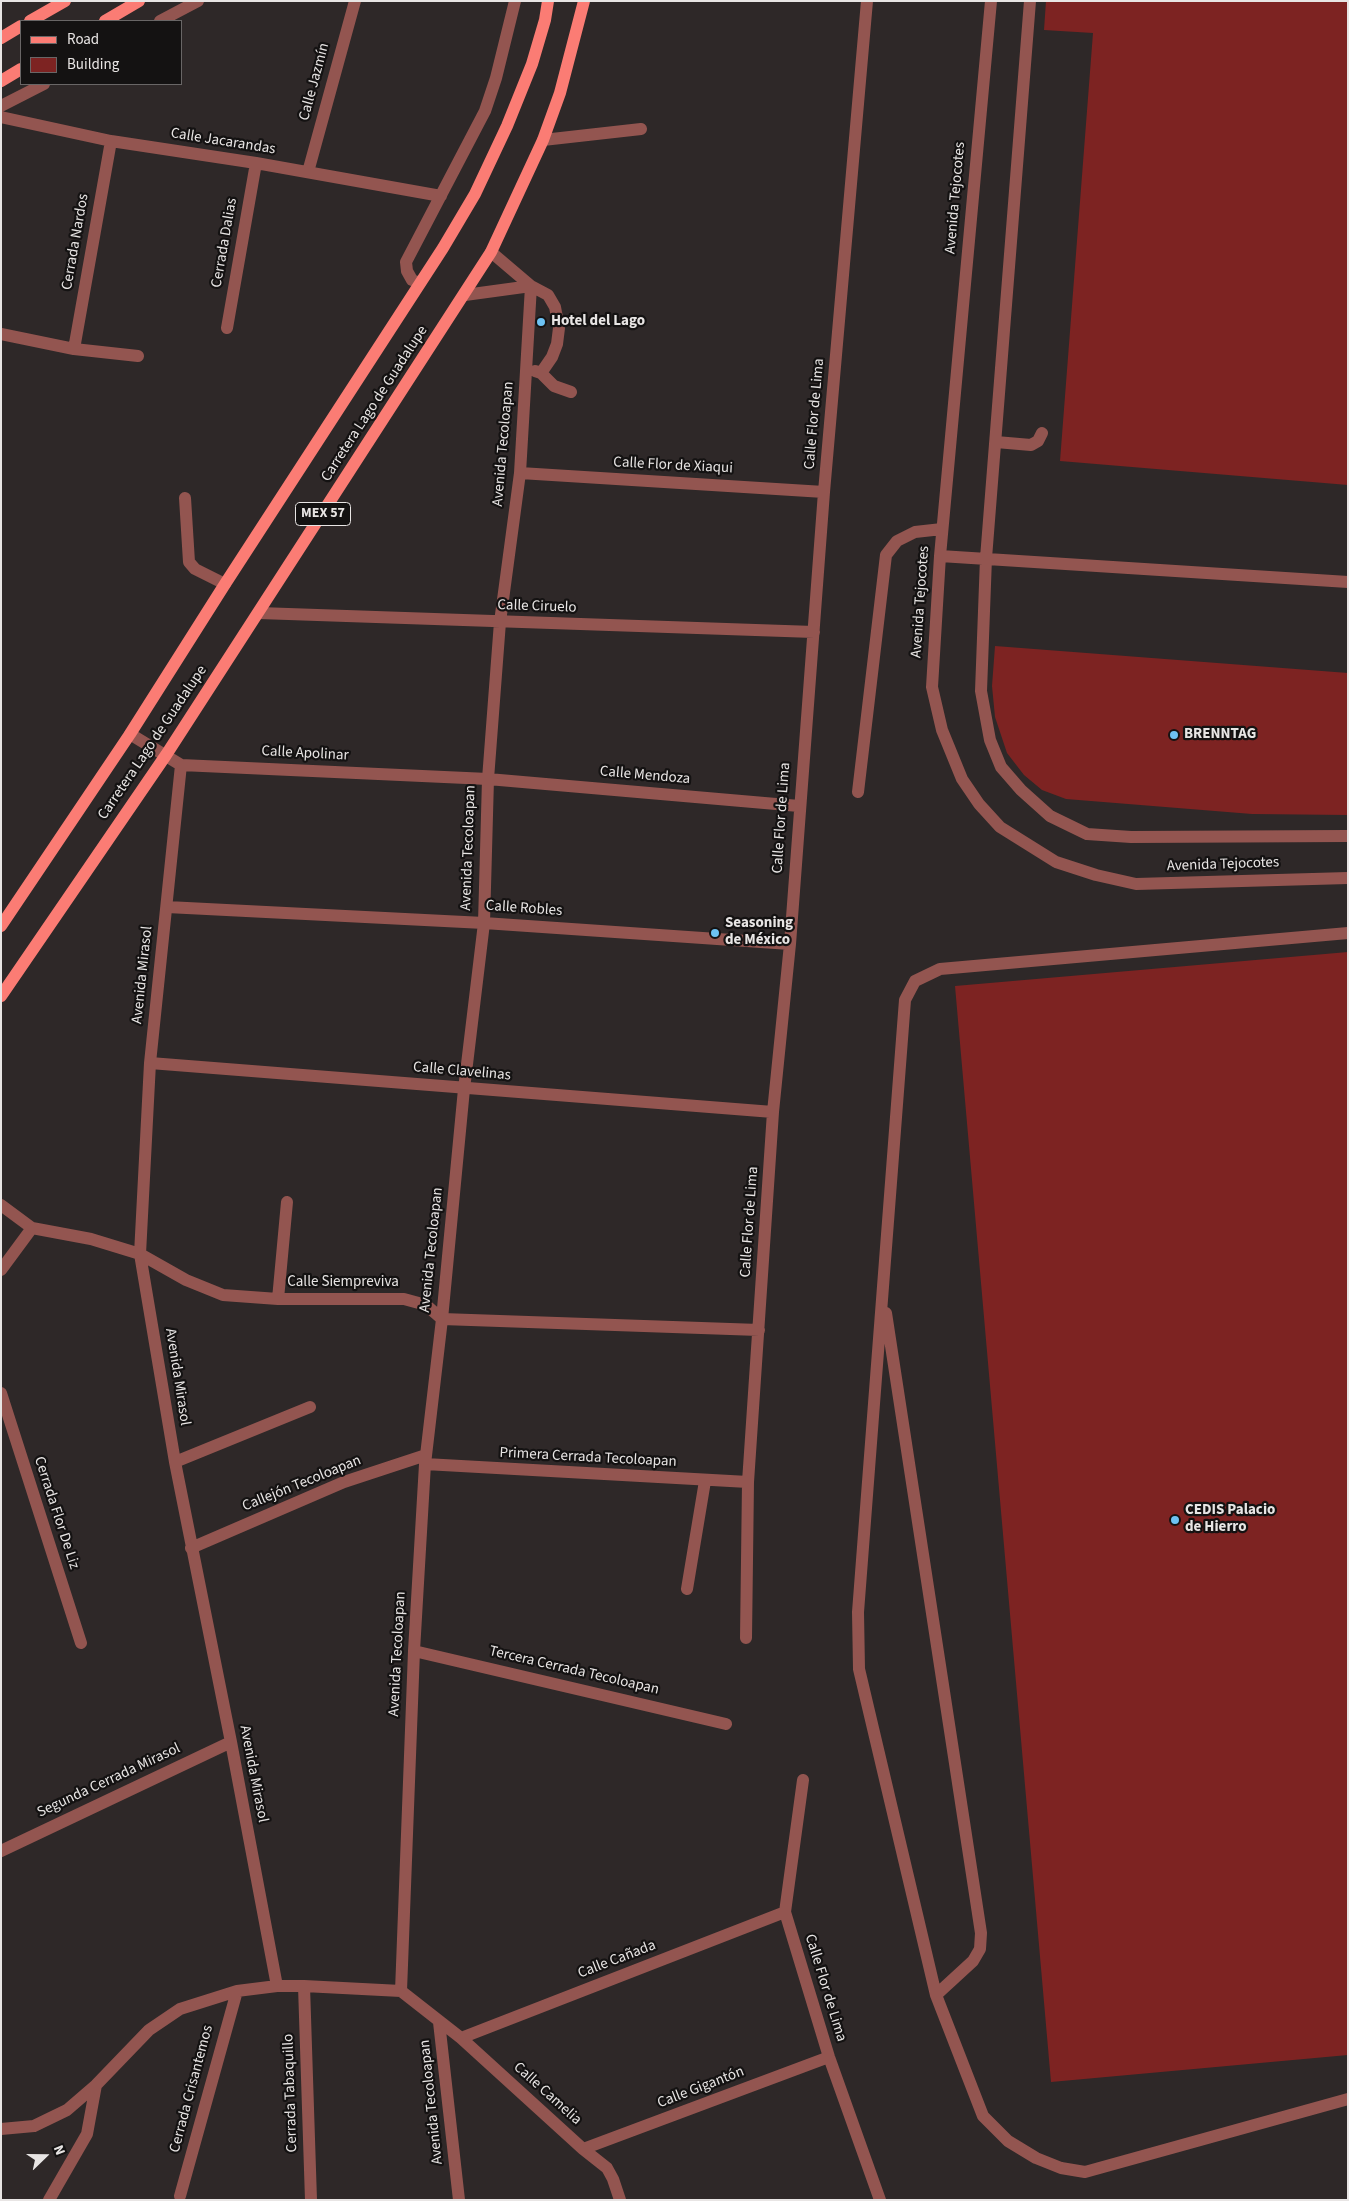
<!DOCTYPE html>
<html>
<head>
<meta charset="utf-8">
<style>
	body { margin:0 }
	#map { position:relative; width:1349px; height:2201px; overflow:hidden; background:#2e2828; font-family:"Source Sans 3",sans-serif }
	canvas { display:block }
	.frame { position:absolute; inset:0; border:2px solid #e8e5e4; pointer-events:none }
	.legend { position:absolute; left:20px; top:20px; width:162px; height:65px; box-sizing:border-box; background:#141212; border:1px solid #696666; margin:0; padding:6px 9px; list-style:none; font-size:15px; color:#e8e5e4 }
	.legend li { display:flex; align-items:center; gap:10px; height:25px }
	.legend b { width:25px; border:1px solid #696666 }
	.north { position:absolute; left:20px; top:2131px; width:50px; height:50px; -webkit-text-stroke:4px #141212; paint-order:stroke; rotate:68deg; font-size:14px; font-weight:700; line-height:20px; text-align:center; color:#e8e5e4 }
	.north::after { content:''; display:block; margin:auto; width:18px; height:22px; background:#e8e5e4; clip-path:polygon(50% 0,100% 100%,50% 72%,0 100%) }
</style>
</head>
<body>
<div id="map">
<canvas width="1349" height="2201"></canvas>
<div class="frame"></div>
<ul class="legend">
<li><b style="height:6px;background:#fb7c74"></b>Road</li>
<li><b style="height:14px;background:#7d2322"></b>Building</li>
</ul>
<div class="north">N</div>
</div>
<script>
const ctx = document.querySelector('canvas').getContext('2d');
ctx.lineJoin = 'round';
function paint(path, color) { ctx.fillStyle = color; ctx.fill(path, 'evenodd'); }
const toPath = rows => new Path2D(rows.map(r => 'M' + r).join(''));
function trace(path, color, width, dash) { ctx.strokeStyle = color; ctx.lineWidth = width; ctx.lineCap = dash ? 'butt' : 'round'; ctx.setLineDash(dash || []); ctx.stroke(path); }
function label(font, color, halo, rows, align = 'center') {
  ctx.font = font + ' "Source Sans 3",sans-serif'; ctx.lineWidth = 4.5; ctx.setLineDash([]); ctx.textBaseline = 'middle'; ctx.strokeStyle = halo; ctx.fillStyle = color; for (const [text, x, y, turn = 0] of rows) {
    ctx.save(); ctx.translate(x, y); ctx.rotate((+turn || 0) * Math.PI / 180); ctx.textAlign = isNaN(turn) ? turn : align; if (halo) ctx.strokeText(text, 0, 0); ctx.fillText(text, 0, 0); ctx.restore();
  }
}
const building = toPath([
	[1046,1,1348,1,1348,485,1060,461,1093,33,1044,30],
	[995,646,1348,673,1348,815,1252,814,1066,799,1042,790,1024,775,1007,753,995,717,992,686],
	[1348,952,1348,2055,1051,2082,955,986]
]);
const minor = toPath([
	[991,1,940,556,932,687,942,730,962,779,979,804,1000,827,1056,862,1096,875,1136,884,1348,878],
	[1030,1,986,558,981,691,990,740,1001,767,1021,790,1050,816,1087,834,1131,837,1348,836],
	[160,21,198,1],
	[1,106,44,84],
	[1,117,111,141,256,163,441,196],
	[543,140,641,129],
	[308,172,355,1],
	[491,252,531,286,548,295,555,307,559,328,557,344,552,357,541,373],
	[420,283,412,280,407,271,406,262,485,111,496,78,515,1],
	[465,295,531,286],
	[227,328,256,163],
	[1,334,74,349,138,356],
	[74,349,111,141],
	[535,371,541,373,554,386,571,392],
	[996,442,1031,445,1038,441,1042,433],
	[520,473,824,492],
	[185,498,189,562,195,569,225,584],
	[940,556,1348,582],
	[259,613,814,632],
	[130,734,181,765,488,779,799,806],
	[181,765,150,1063,140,1254,175,1462,231,1742,277,1986],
	[858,792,886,555,897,541,915,532,942,529],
	[167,907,484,923,790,944],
	[1348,933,940,969,915,981,905,1000,858,1612,859,1669,936,1995,983,2116,1008,2141,1036,2158,1061,2168,1085,2172,1348,2099],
	[150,1063,773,1112],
	[1,1205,32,1228,91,1239,140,1254,186,1280,223,1295,278,1299,404,1299,426,1305,442,1319,759,1330],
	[1,1270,32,1228],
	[278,1299,287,1202],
	[886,1313,981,1933,980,1949,973,1961,936,1995],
	[1,1393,81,1643],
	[175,1462,310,1407],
	[425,1464,748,1482],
	[191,1548,344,1482,426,1455],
	[687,1589,705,1481],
	[746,1638,748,1482,773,1112,790,944,824,492,867,1],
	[414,1651,726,1724],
	[803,1780,785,1912,829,2057,880,2200],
	[1,1851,231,1742],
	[304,1986,311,2200],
	[401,1991,414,1651,425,1464,442,1319,464,1089,484,923,488,779,500,622,520,473,531,286],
	[401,1991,461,2038,583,2149,607,2168,613,2179,620,2200],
	[439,2022,459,2200],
	[461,2038,785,1912],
	[1,2129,34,2126,67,2110,96,2085,149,2030,180,2009,237,1991,277,1986,304,1986,401,1991],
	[583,2149,829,2057],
	[180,2196,237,1991],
	[49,2200,87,2134,96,2085]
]);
const major = toPath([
	[30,21,65,1],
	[105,21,139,1],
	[1,38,21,26],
	[1,81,21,69],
	[1,926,130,734,225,584,443,248,475,194,507,126,532,64,545,20,548,1],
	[1,996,166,755,491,252,543,140,560,93,584,1]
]);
const markers = [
	[541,322,5,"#6dc2f3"],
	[1174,735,5,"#6dc2f3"],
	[715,933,5,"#6dc2f3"],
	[1175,1520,5,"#6dc2f3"]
];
const shields = [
	[323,514,55]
];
const shieldNames = [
	["MEX 57",323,514]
];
const streetNames = [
	["Calle Jazmín",315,82,-75],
	["Calle Jacarandas",223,142,9],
	["Avenida Tejocotes",956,198,-85],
	["Cerrada Nardos",76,242,-80],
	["Cerrada Dalias",225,243,-80],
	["Carretera Lago de Guadalupe",375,404,-57],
	["Calle Flor de Lima",815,414,-85],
	["Avenida Tecoloapan",504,444,-85],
	["Calle Flor de Xiaqui",673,466,3],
	["Avenida Tejocotes",921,602,-86],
	["Calle Ciruelo",537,607,2],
	["Carretera Lago de Guadalupe",153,743,-56],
	["Calle Apolinar",305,754,3],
	["Calle Mendoza",645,776,5],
	["Calle Flor de Lima",782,818,-86],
	["Avenida Tecoloapan",469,848,-88],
	["Avenida Tejocotes",1223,865,-2],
	["Calle Robles",524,909,4],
	["Avenida Mirasol",143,975,-84],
	["Calle Clavelinas",462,1072,5],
	["Calle Flor de Lima",750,1222,-86],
	["Avenida Tecoloapan",432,1250,-84],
	["Calle Siempreviva",343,1283],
	["Avenida Mirasol",177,1377,81],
	["Primera Cerrada Tecoloapan",588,1458,3],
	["Callejón Tecoloapan",302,1484,-22],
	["Cerrada Flor De Liz",56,1513,72],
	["Avenida Tecoloapan",398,1654,-87],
	["Tercera Cerrada Tecoloapan",574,1671,13],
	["Avenida Mirasol",253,1774,79],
	["Segunda Cerrada Mirasol",109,1781,-25],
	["Calle Cañada",617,1960,-21],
	["Calle Flor de Lima",825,1988,73],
	["Calle Gigantón",701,2088,-21],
	["Cerrada Crisantemos",192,2089,-75],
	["Cerrada Tabaquillo",291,2093,-92],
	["Calle Camelia",547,2094,42],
	["Avenida Tecoloapan",432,2102,-96]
];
const poiNames = [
	["Hotel del Lago",551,322],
	["BRENNTAG",1184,735],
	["Seasoning",725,924],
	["de México",725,941],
	["CEDIS Palacio",1185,1511],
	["de Hierro",1185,1528]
];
paint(building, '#7d2322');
trace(minor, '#935550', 12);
trace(major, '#fb7c74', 12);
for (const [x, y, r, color] of markers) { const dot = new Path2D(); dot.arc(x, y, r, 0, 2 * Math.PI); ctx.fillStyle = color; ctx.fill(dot); trace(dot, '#141212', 2); }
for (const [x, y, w] of shields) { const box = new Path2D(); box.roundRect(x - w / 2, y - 11.5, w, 23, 4); ctx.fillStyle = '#141212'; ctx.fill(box); trace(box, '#e8e5e4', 1); }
label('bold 14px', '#e8e5e4', null, shieldNames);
label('15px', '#e8e5e4', '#141212', streetNames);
label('bold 15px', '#e8e5e4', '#141212', poiNames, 'left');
</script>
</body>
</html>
